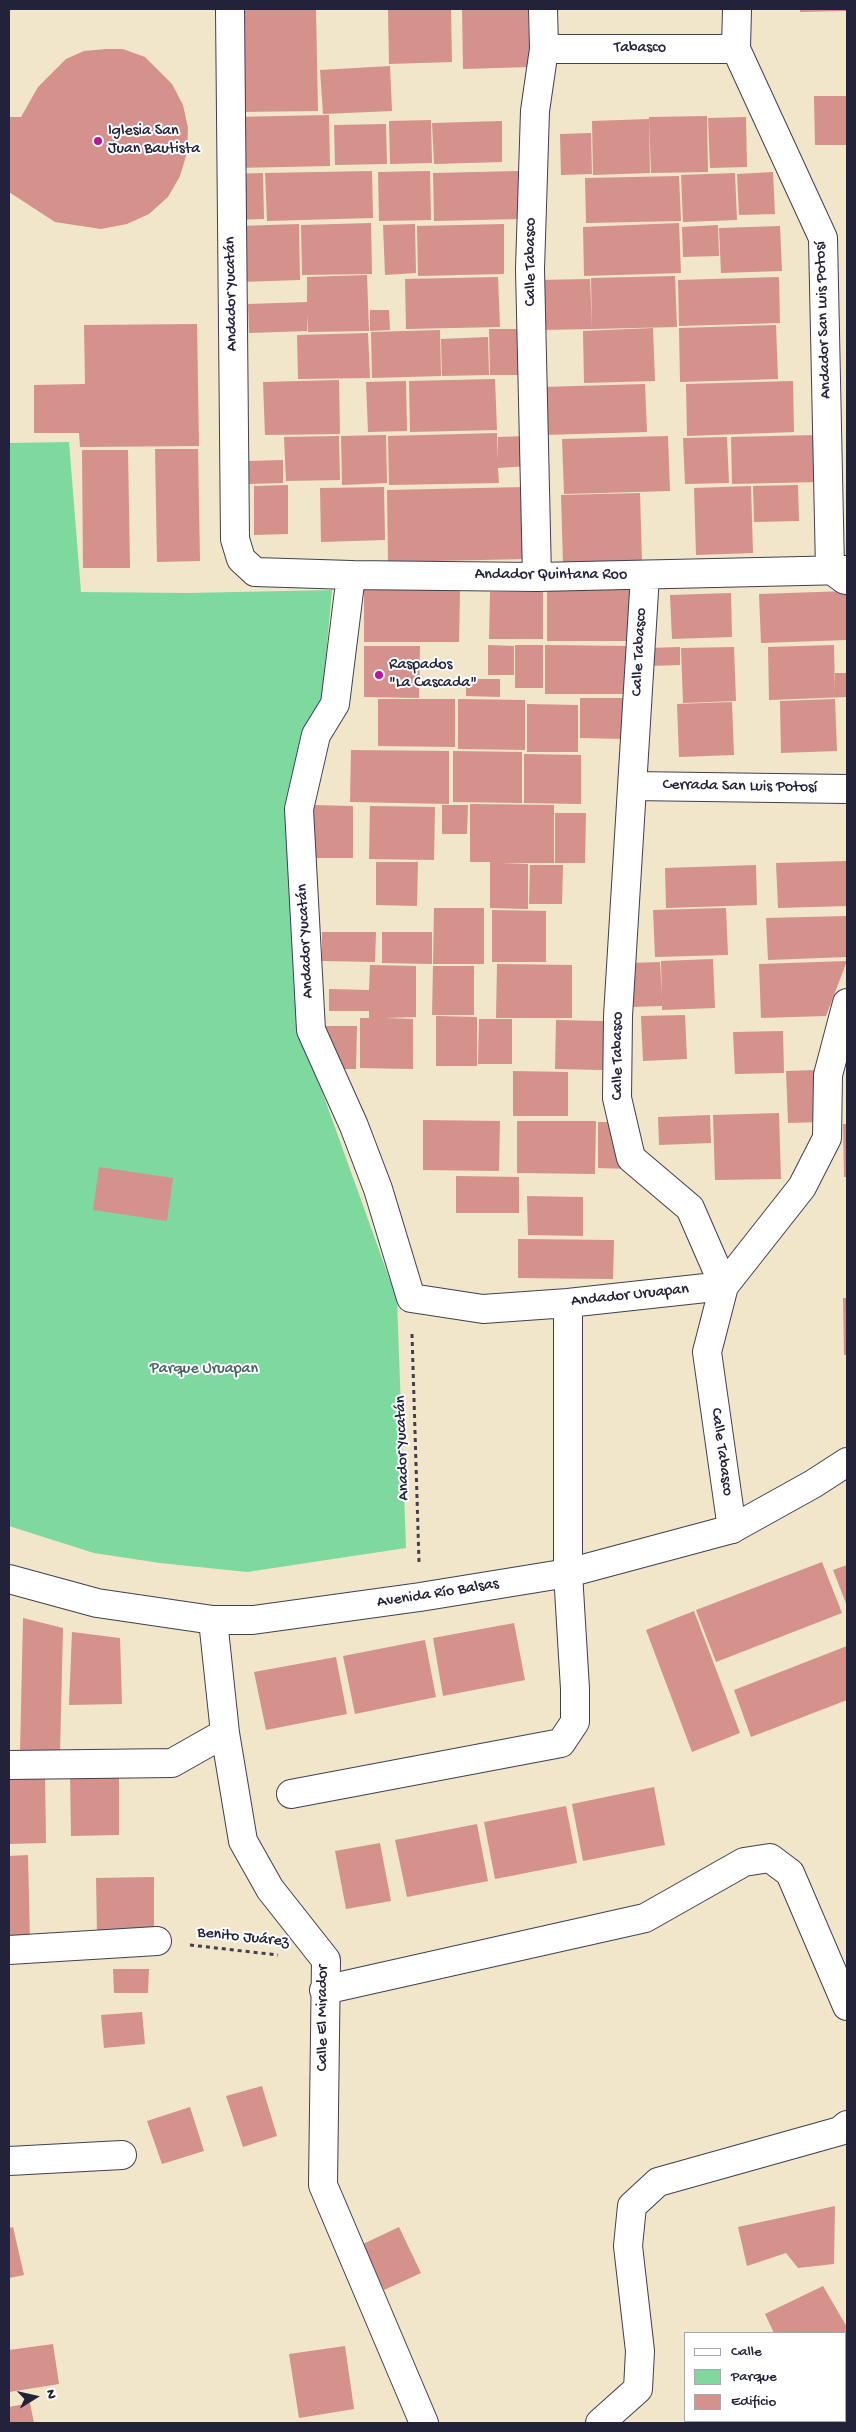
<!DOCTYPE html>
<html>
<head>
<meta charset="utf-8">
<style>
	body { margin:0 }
	#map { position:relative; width:856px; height:2432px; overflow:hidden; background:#f1e5ca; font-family:"Gochi Hand",sans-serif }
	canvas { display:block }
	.frame { position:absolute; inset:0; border:10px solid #22223b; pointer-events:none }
	.legend { position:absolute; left:684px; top:2332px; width:162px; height:90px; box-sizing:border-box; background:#fff; border:1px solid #a7a7b1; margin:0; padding:6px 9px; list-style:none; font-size:15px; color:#22223b }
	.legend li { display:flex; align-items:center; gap:10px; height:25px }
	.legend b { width:25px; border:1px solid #a7a7b1 }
	.north { position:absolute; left:10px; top:2372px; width:50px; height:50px; -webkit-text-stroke:4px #fff; paint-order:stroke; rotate:80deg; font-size:14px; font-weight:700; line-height:20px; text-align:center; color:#22223b }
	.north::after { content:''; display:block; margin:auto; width:18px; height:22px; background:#22223b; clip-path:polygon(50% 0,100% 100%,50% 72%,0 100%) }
</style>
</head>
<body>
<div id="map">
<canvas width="856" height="2432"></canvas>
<div class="frame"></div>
<ul class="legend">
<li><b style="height:6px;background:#fff"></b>Calle</li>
<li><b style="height:14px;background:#7ed99f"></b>Parque</li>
<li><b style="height:14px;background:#d5918b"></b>Edificio</li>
</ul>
<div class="north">N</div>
</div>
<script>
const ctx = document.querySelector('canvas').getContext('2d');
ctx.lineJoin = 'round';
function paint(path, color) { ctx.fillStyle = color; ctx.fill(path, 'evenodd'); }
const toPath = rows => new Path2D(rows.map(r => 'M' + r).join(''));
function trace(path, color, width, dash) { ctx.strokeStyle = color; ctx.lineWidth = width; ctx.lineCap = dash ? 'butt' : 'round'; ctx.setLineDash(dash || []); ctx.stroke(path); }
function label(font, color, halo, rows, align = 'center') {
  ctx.font = font + ' "Gochi Hand",sans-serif'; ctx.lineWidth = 4; ctx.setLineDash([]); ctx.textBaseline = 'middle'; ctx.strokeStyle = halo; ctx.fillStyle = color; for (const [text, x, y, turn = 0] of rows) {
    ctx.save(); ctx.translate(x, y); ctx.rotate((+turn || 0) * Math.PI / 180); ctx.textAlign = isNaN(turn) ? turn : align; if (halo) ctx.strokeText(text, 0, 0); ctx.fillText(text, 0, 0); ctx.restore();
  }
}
const green = toPath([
	[69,442,81,592,188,593,332,590,322,700,286,813,296,1019,397,1300,406,1548,247,1572,160,1563,94,1553,9,1526,9,443]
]);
const building = toPath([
	[237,9,316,9,318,111,240,112],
	[451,9,452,62,389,64,388,10],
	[462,9,528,9,530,67,463,69],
	[800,9,847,9,847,11,800,12],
	[106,49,123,49,145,57,172,84,183,105,188,128,187,153,180,176,168,197,149,214,127,224,101,229,55,222,9,192,9,117,21,117,38,87,66,59,84,51],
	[390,66,392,111,323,114,320,70],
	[814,96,847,96,847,145,815,145],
	[329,115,330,166,235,168,233,117],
	[707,116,708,172,651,173,649,117],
	[746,117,747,167,710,168,708,118],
	[649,119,650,173,593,175,592,121],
	[431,120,432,163,390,164,389,121],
	[502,121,502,162,434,164,432,123],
	[386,124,387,164,335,165,334,125],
	[591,133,592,174,561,175,560,134],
	[372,171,373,218,267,221,265,173],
	[430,171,431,220,379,221,378,172],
	[519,171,520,219,434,221,433,173],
	[773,172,775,214,739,215,737,174],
	[263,173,264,219,233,220,231,174],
	[735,173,737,220,683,222,681,175],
	[679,176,681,221,586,223,585,178],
	[371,223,372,274,302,275,301,225],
	[679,223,681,273,584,276,583,227],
	[299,224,300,280,240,282,239,226],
	[415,224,416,273,385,275,383,225],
	[504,224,504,274,418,276,417,226],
	[718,225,719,256,683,257,682,227],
	[780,226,782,271,721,273,719,228],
	[367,275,369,331,308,332,307,314,307,331,249,333,248,304,307,302,307,277],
	[675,276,677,327,592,329,591,278],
	[498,277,500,327,406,329,405,279],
	[779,277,780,323,679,326,678,280],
	[590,279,592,329,540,330,538,280],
	[370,310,389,310,390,330,370,331],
	[197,324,199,446,80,447,79,433,34,433,34,385,85,384,84,325],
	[776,325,778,379,680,382,679,328],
	[653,328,655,381,584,383,583,331],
	[489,329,521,329,523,375,490,375],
	[440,330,441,376,372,378,371,332],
	[368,333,370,378,298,379,297,335],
	[488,337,489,375,442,376,441,339],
	[495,379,497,430,410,432,409,381],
	[339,380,340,434,265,435,263,382],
	[406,381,407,431,368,432,366,382],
	[793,381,794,432,687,436,686,384],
	[645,384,647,432,543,435,542,387],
	[497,433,498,461,498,437,526,436,527,466,498,468,499,483,389,485,388,436],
	[386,435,387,483,342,485,341,436],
	[816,435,818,482,732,484,731,437],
	[339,436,340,480,286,481,284,437],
	[668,436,670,491,564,494,562,439],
	[727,437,729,483,685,484,683,438],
	[155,449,198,449,200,561,157,562],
	[82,450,128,450,130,568,83,568],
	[283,460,283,483,247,484,247,461],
	[288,485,288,534,254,535,254,486],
	[798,485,799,521,754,522,753,486],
	[751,486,753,553,696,555,694,488],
	[384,487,385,540,321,542,320,488],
	[526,487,528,559,388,562,387,490],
	[640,493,642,562,563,564,561,495],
	[364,589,460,590,459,642,364,642],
	[547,589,631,589,631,641,547,641],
	[847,591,847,640,761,643,759,594],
	[490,592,543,592,543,639,489,639],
	[731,593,732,637,672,639,670,595],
	[488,645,514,646,514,675,488,675],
	[515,645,543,645,543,688,515,688],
	[545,645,626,646,625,694,545,694],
	[834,645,835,695,835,673,847,673,847,697,769,700,768,647],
	[364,646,420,646,419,698,364,697],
	[680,647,680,665,649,666,649,648],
	[734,647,736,701,683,703,681,648],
	[466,679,500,679,500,697,466,696],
	[580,698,626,698,625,739,580,738],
	[378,699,455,699,455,747,378,746],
	[458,699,525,700,525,750,458,749],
	[835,699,837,751,781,753,780,701],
	[732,702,734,755,679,757,677,704],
	[527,704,578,705,578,752,527,752],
	[351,750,449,751,449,804,350,802],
	[453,751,522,752,522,803,453,802],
	[524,754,581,755,581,804,524,803],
	[470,804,554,805,554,863,501,863,528,864,528,909,490,908,490,862,470,862],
	[311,805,353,806,353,858,311,858],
	[442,805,468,805,467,834,442,834],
	[370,806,435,807,434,860,369,859],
	[555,813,586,813,585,863,555,863],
	[847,861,847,906,778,908,776,863],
	[376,862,418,862,417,906,376,905],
	[530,865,563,865,562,904,529,904],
	[756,865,757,905,666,908,665,868],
	[434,908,484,908,484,964,433,964],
	[726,908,728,955,655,957,653,910],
	[492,910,546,911,546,962,492,962],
	[847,916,847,957,768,960,766,918],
	[322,932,376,932,375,962,322,961],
	[382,932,432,932,432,964,382,963],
	[713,959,715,1008,662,1010,662,1006,632,1007,630,963,660,962,662,997,661,961],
	[847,961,826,1016,761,1018,759,964],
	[497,964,572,965,572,1018,496,1018],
	[370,965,416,966,416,1017,385,1018,413,1019,413,1069,360,1068,360,1018,369,1018,369,1011,329,1011,329,989,369,990],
	[433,966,474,966,474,1015,432,1015],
	[685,1015,687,1059,643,1061,641,1016],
	[436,1016,477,1017,477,1066,436,1066],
	[479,1019,512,1019,512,1064,478,1064],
	[556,1020,603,1021,603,1070,555,1069],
	[325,1026,357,1026,356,1069,343,1069,325,1041],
	[783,1031,784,1073,735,1074,733,1032],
	[817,1070,819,1122,788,1123,786,1071],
	[513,1071,568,1072,568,1116,513,1116],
	[779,1113,781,1179,715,1180,713,1115],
	[710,1115,711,1143,659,1145,658,1117],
	[423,1120,500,1121,499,1171,423,1170],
	[517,1121,596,1121,595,1174,517,1173],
	[598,1122,615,1122,628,1169,598,1168],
	[843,1124,847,1124,847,1177,844,1177],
	[99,1167,173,1178,167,1221,93,1210],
	[456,1176,519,1177,519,1213,456,1213],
	[527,1196,583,1197,583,1236,528,1235],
	[518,1239,614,1240,613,1279,518,1278],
	[843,1298,847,1298,847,1355,844,1355],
	[822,1562,842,1613,716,1662,696,1610],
	[847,1565,847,1606,833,1570],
	[694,1611,740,1733,692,1752,646,1630],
	[23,1618,63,1628,60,1754,20,1753],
	[514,1623,525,1680,443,1696,433,1638],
	[72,1632,120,1638,122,1704,69,1705],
	[425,1640,436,1697,355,1714,343,1656],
	[847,1646,847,1700,751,1737,734,1690],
	[336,1657,347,1714,266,1730,254,1672],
	[70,1772,119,1772,119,1835,71,1836],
	[9,1773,45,1773,46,1843,9,1844],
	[654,1787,665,1845,583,1861,572,1804],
	[566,1806,577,1863,495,1879,484,1822],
	[477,1824,488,1881,407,1897,395,1840],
	[380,1843,391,1901,346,1909,335,1851],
	[28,1855,30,1941,9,1941,9,1856],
	[154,1877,154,1932,97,1933,96,1878],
	[113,1969,149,1969,148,1993,114,1993],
	[142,2012,145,2044,104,2048,101,2015],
	[262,2086,277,2136,243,2147,226,2096],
	[190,2107,204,2151,162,2164,147,2121],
	[835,2206,834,2264,798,2268,786,2253,747,2266,738,2227],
	[13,2227,24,2275,9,2278,9,2228],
	[399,2227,421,2273,384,2290,363,2244],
	[823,2286,847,2327,847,2388,845,2390,845,2333,774,2333,765,2314],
	[53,2344,59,2384,9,2392,9,2350],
	[345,2346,354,2409,299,2418,289,2354],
	[30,2403,34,2423,9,2423,9,2407]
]);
const path = toPath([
	[412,1334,419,1562],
	[190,1945,278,1955]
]);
const street = toPath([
	[230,9,235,539,241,559,255,572,351,575,537,577,847,570],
	[737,9,736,49,823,238,830,569,845,580],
	[544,49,736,49],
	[351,575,335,704,316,735,299,809,311,1030,354,1126,378,1189,411,1298,483,1309,568,1303,724,1286,802,1187,827,1138,828,1075,847,1003],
	[645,575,618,1016,617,1098,631,1158,690,1208,724,1286,707,1352,732,1529],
	[537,577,530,269,535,111,544,49,543,9],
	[632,786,847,789],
	[213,1620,225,1733,243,1841,270,1889,326,1960,323,2185,424,2423],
	[9,1765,172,1763,225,1733],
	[291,1794,561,1743,575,1722,575,1689,568,1573,568,1303],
	[9,1950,157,1941],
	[324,1990,645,1918,744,1862,770,1858,790,1873,847,2006],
	[9,2161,122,2155],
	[600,2423,638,2389,640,2351,628,2246,632,2206,658,2182,840,2131,847,2125]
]);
const secondary = toPath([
	[9,1579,97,1603,213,1620,253,1620,420,1597,568,1573,732,1529,813,1484,847,1462]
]);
const markers = [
	[98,141,5,"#b5179e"],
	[379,675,5,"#b5179e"]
];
const streetNames = [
	["Tabasco",640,49],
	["Calle Tabasco",532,262,-90],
	["Andador Yucatán",232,294,-91],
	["Andador San Luis Potosí",824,320,-92],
	["Andador Quintana Roo",551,576],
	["Calle Tabasco",640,652,-87],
	["Cerrada San Luis Potosí",740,787,1],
	["Andador Yucatán",306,941,-93],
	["Calle Tabasco",619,1056,-90],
	["Andador Uruapan",630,1296,-6],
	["Anador Yucatán",403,1448,-92],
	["Calle Tabasco",721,1452,82],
	["Avenida Río Balsas",438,1594,-9],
	["Benito Juárez",243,1938,6],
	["Calle El Mirador",324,2018,-90]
];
const poiNames = [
	["Iglesia San",108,132],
	["Juan Bautista",108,150],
	["Raspados",389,666],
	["\"La Cascada\"",389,684]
];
const parkNames = [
	["Parque Uruapan",204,1370]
];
paint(green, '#7ed99f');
paint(building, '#d5918b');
trace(street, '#413f50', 30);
trace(secondary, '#413f50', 30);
trace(path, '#413f50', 3, [4, 4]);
trace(street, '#fff', 28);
trace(secondary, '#fff', 28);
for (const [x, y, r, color] of markers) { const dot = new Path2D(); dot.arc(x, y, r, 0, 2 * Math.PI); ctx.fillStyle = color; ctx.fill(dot); trace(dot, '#fff', 2); }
label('16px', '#22223b', '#fff', streetNames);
label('16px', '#22223b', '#fff', poiNames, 'left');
label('16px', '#42625e', '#fff', parkNames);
</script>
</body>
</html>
